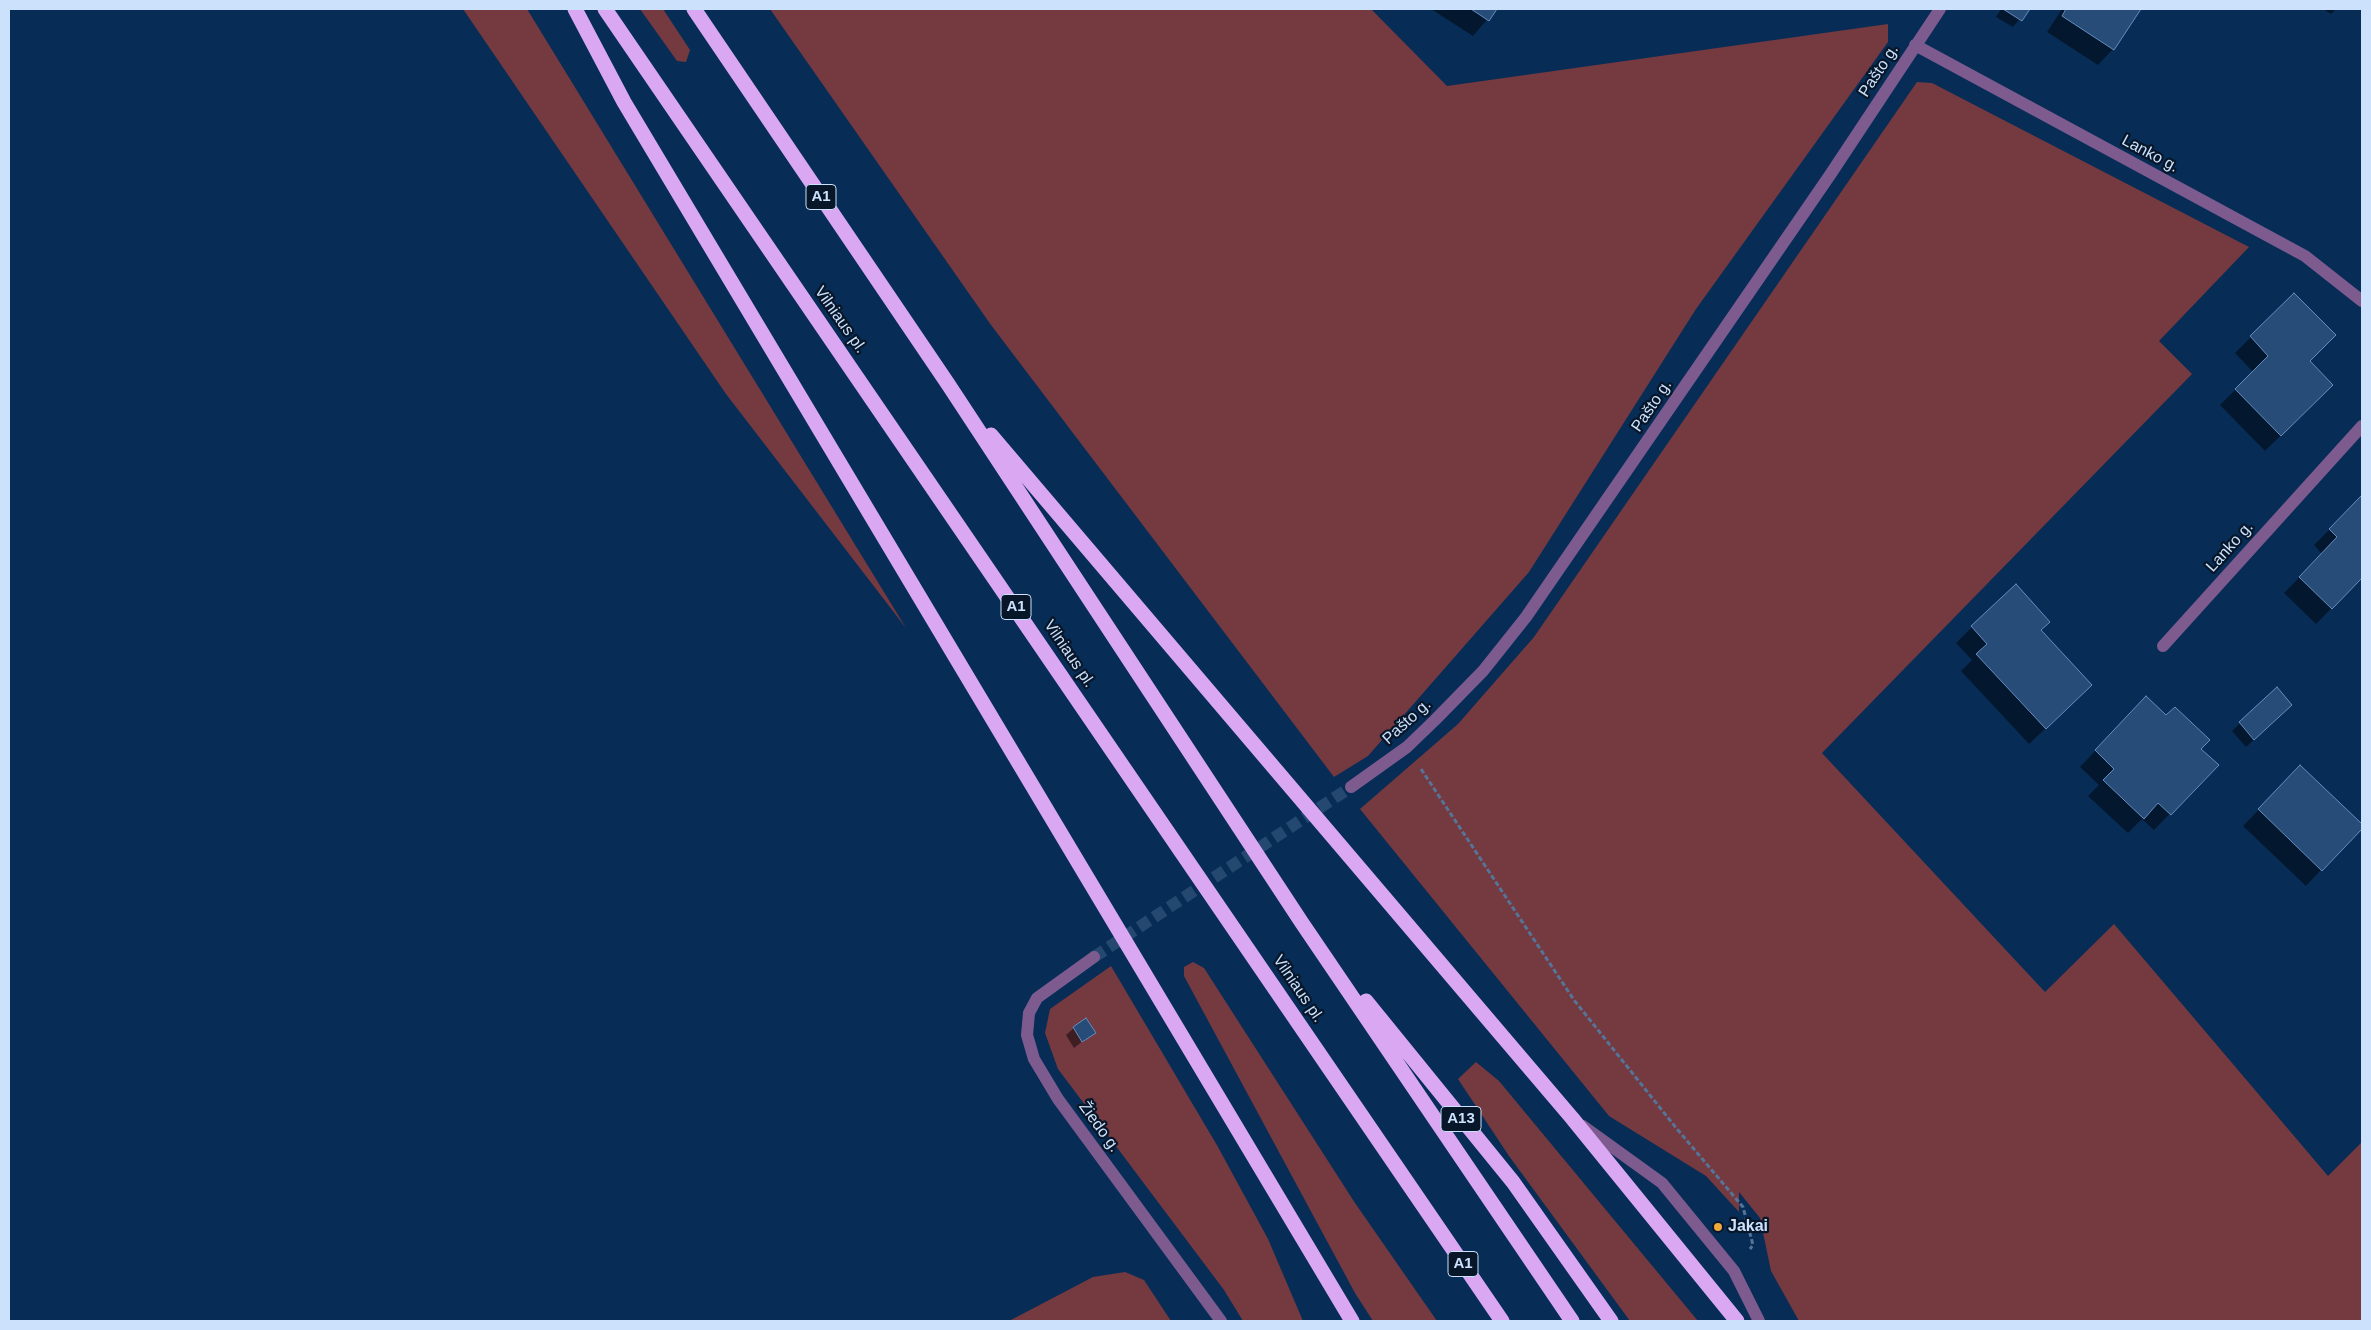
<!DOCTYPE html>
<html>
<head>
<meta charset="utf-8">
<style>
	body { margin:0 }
	#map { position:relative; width:2371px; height:1330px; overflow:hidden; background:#072d57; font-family:Arial,sans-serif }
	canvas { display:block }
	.frame { position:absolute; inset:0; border:10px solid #cce1fb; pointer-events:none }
</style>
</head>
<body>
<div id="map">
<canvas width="2371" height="1330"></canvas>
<div class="frame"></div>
</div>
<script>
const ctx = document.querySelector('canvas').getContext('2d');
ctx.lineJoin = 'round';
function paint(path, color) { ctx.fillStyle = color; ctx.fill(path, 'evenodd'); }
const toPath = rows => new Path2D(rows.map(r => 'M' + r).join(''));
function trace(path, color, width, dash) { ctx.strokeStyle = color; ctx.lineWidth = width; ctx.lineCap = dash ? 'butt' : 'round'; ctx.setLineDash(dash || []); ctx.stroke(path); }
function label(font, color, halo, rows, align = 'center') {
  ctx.font = font + ' Arial,sans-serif'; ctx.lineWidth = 4.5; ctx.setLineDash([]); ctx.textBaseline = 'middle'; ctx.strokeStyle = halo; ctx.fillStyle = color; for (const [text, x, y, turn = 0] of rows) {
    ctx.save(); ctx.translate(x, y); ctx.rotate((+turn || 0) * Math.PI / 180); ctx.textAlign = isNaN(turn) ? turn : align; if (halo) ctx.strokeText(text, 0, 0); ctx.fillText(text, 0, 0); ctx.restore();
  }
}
const green = toPath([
	[463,9,527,9,906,628,726,394],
	[640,9,663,9,690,50,686,62,677,61],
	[770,9,1371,9,1447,86,1888,24,1888,42,1696,309,1529,572,1368,756,1334,777,991,325],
	[1917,82,1932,83,2249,247,2159,341,2192,374,1822,753,2045,992,2114,924,2328,1176,2362,1142,2362,1321,1799,1321,1771,1271,1760,1218,1739,1192,1739,1212,1706,1176,1609,1116,1360,809,1458,724,1534,637],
	[1193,962,1204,968,1355,1203,1437,1321,1373,1321,1355,1293,1184,976,1184,967],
	[1111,966,1218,1147,1268,1239,1303,1321,1243,1321,1224,1290,1058,1069,1045,1033,1050,1009],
	[1476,1062,1499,1081,1698,1321,1630,1321,1509,1156,1458,1079],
	[1125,1272,1144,1280,1171,1321,1009,1321,1093,1277]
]);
const shadow = toPath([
	[1431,9,1496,9,1473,36],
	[2001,9,2028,9,2013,27,1996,17],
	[2062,9,2139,9,2113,49,2098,65,2047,32],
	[2323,9,2336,9,2331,14],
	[2294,294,2308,361,2332,385,2265,451,2220,405,2253,372,2235,353],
	[2362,497,2362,577,2316,624,2284,593,2322,554,2314,545],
	[1972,627,2040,630,2075,701,2029,744,1961,671,1972,660,1956,643],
	[2276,689,2283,713,2246,747,2232,731],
	[2131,713,2166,717,2217,765,2154,830,2142,819,2128,833,2088,796,2099,785,2080,767],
	[2300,767,2362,826,2306,886,2243,826],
	[1074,1028,1094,1032,1074,1048,1066,1035]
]);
const building = toPath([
	[1471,9,1497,9,1489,21,1471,9],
	[2003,9,2030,9,2022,21,2003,9],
	[2066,9,2141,9,2114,50,2062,16,2066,9],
	[2294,293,2336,335,2310,361,2333,385,2281,436,2235,389,2268,356,2250,336,2294,293],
	[2362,495,2362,578,2332,609,2299,577,2337,537,2329,529,2362,495],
	[2016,584,2050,622,2041,630,2092,685,2046,729,1976,654,1987,644,1971,626,2016,584],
	[2277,687,2292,705,2254,740,2239,722,2277,687],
	[2146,696,2166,715,2175,707,2210,740,2201,749,2219,765,2171,815,2158,803,2144,819,2103,780,2114,769,2095,750,2146,696],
	[2300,765,2362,824,2362,829,2322,871,2258,809,2300,765],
	[1086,1018,1096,1033,1082,1042,1073,1027,1086,1018]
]);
const minorTunnel = toPath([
	[1094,957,1351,787]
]);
const path = toPath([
	[1421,769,1574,1000,1677,1129,1743,1207,1753,1245,1750,1249]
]);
const minor = toPath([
	[1915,45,2305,256,2362,301],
	[2163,646,2362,426],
	[1351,787,1407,747,1435,720,1483,671,1526,617,1830,175,1940,9],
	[1094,957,1037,998,1029,1013,1027,1035,1034,1059,1058,1099,1221,1321],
	[1583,1126,1662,1183,1734,1271,1759,1321]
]);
const highway = toPath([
	[575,9,624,102,1352,1321],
	[605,9,1502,1321],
	[694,9,948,384,1302,923,1572,1321],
	[991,435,1572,1118,1737,1321],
	[1366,1001,1513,1182,1611,1321]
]);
const markers = [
	[1718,1227,5,"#eea83c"]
];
const shields = [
	[821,197,30],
	[1016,607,30],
	[1461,1119,40],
	[1463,1264,30]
];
const shieldNames = [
	["A1",821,197],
	["A1",1016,607],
	["A13",1461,1119],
	["A1",1463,1264]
];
const streetNames = [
	["Pašto g.",1879,71,-57],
	["Lanko g.",2150,154,28],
	["Vilniaus pl.",840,320,55],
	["Pašto g.",1652,406,-56],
	["Lanko g.",2230,547,-48],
	["Vilniaus pl.",1069,654,56],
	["Pašto g.",1407,722,-42],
	["Vilniaus pl.",1298,989,56],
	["Žiedo g.",1099,1127,54]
];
const poiNames = [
	["Jakai",1728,1227]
];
paint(green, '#753940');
paint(shadow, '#0007');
paint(building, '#274c78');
trace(building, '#658dbe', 1);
trace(minorTunnel, '#254870', 12, [12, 6]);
trace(path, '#557498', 3, [5, 2.5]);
trace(minor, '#7d5b8e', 12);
trace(highway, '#daa8f3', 15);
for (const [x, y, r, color] of markers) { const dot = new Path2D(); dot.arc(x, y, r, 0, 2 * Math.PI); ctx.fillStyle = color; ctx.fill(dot); trace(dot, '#071629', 2); }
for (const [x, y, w] of shields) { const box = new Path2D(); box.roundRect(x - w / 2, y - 12.5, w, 25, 4); ctx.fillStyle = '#071629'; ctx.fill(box); trace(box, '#cce1fb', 1); }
label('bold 15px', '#cce1fb', null, shieldNames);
label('16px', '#cce1fb', '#071629', streetNames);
label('bold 16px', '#cce1fb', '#071629', poiNames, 'left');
</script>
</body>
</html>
